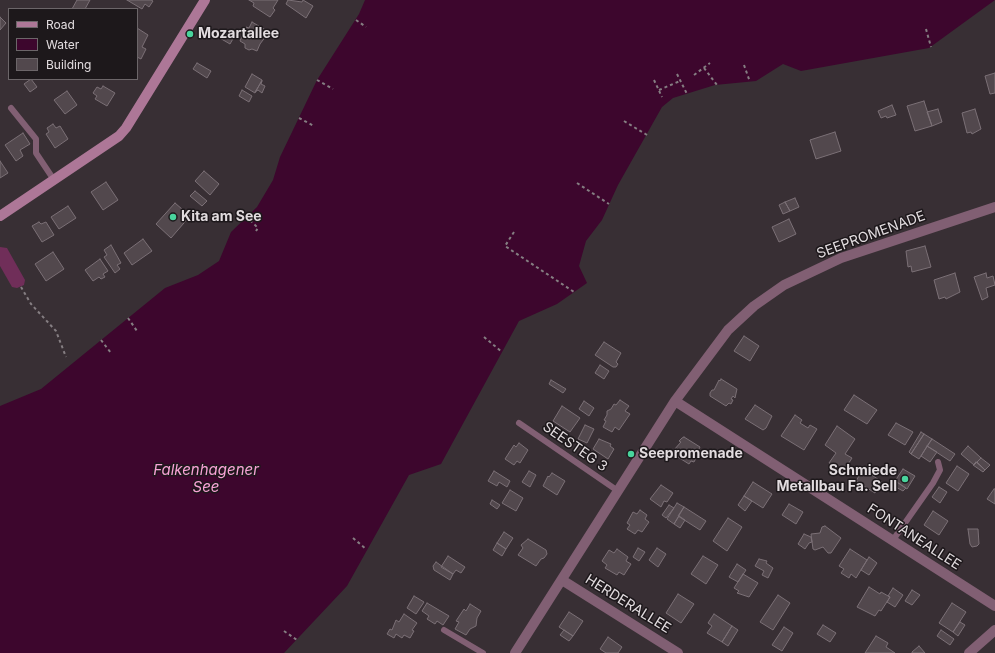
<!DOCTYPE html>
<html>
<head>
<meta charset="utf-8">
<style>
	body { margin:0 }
	#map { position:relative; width:995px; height:653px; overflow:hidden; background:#382f34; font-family:Inter,sans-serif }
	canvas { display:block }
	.legend { position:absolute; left:8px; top:8px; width:130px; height:72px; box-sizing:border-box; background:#1d181b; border:1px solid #6c6669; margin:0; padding:5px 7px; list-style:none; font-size:12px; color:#e2dcdf }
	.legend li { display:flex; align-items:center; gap:8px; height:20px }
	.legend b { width:20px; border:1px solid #6c6669 }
</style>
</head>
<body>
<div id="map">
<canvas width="995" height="653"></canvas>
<ul class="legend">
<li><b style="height:5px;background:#ad7797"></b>Road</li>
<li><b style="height:11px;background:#3d062d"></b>Water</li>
<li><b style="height:11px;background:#52484d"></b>Building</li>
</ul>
</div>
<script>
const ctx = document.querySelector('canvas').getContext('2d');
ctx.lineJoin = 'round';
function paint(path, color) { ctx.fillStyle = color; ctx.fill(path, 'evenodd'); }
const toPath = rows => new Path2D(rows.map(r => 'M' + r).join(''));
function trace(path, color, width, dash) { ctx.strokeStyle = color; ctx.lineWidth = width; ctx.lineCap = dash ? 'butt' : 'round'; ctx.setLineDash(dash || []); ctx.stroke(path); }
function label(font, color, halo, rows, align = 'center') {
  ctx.font = font + ' Inter,sans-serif'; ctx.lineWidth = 3; ctx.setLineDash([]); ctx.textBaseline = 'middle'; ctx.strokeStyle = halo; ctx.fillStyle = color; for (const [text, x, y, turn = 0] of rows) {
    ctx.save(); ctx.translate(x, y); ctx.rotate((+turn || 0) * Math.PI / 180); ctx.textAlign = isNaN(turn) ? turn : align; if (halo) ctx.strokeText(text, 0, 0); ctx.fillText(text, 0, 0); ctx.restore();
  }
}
const green = toPath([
	[0,247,7,248,25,280,24,285,17,288,12,287,0,266]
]);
const water = toPath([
	[365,0,995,0,929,48,801,71,783,64,756,81,715,85,673,98,662,107,618,185,602,220,586,241,579,266,587,283,557,304,519,321,441,464,409,475,347,586,284,653,0,653,0,406,41,389,165,288,198,275,219,261,231,232,257,207,273,180,280,157,317,80,359,14]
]);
const building = toPath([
	[77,0,90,0,85,9,72,9,77,0],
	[127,0,151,0,153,1,149,7,145,4,142,9,127,0],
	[249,0,278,0,273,8,275,10,270,17,253,6,254,3,249,0],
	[288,0,302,2,303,0,313,6,306,18,286,4,288,0],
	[0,17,6,23,0,30,0,17],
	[252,22,269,32,260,44,257,51,252,49,249,50,245,48,245,44,240,41,246,27,249,28,252,22],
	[137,28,148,35,142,47,146,49,141,59,137,57,137,28],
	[223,30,234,37,230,44,218,37,223,30],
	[197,63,211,71,207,78,193,69,197,63],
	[995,73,995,93,990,94,985,76,995,73],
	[252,74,262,80,255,93,245,87,252,74],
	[31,79,37,87,30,92,24,84,31,79],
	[262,81,261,84,265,86,262,93,258,90,255,92,262,81],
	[103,86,115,93,107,106,95,99,97,96,93,93,97,87,101,89,103,86],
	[242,90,252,96,249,102,239,96,242,90],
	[67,91,77,105,65,114,54,100,67,91],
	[924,101,932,126,915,131,907,106,924,101],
	[892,105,896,115,887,118,886,116,881,118,878,111,892,105],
	[938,109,942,122,932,126,927,112,938,109],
	[975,109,981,129,972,134,971,132,967,133,962,113,975,109],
	[53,124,56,128,60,126,68,139,55,148,46,134,49,132,47,128,53,124],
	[835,132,841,151,816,159,810,140,835,132],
	[23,133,30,144,20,150,23,156,16,161,5,145,23,133],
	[0,161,8,173,0,178,0,161],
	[204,171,219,184,210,195,195,181,204,171],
	[106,182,118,200,103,210,91,192,106,182],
	[195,191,207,201,202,206,190,196,195,191],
	[795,198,799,207,790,211,785,202,795,198],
	[785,202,790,211,783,214,779,205,785,202],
	[175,203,190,216,171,238,156,224,175,203],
	[68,206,76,218,59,229,51,217,68,206],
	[789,219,796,234,779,242,772,227,789,219],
	[39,222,41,224,46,222,54,235,42,242,32,226,39,222],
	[143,239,152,251,132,265,124,253,143,239],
	[111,245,121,263,117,265,120,269,115,273,104,257,107,255,104,250,111,245],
	[925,246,931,267,912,272,911,266,908,267,906,251,925,246],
	[53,252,64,269,46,281,35,264,53,252],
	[100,259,108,271,103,274,105,277,101,279,99,277,93,281,85,270,100,259],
	[955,273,960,292,946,299,945,297,939,299,934,280,955,273],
	[986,273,987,278,993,276,995,285,986,288,988,297,982,300,974,277,986,273],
	[744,336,759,346,750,361,734,351,744,336],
	[604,342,621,353,616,362,618,364,616,367,613,367,595,355,604,342],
	[600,365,609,371,604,379,595,373,600,365],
	[721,379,737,389,735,398,733,396,731,399,733,400,731,404,729,403,726,406,710,396,710,393,712,390,714,390,719,380,720,381,721,379],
	[551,380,566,389,563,393,549,384,551,380],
	[854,395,877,410,867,424,844,410,854,395],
	[620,400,629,406,625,411,630,414,619,430,615,427,612,432,603,427,606,421,604,420,607,415,607,411,611,409,614,404,616,405,620,400],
	[584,401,594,408,589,416,579,409,584,401],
	[755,405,772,416,766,428,763,430,745,419,755,405],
	[562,406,580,418,570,432,553,421,562,406],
	[795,415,802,420,800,423,808,428,810,425,817,429,804,450,781,436,795,415],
	[896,423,913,432,905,445,888,435,896,423],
	[585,425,594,429,587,443,578,439,585,425],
	[837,426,855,439,845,454,852,458,843,472,829,463,836,453,825,445,837,426],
	[921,432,924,434,911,454,909,452,921,432],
	[924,434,932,439,919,459,911,454,924,434],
	[684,437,700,447,698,451,700,452,698,456,695,454,694,457,696,458,694,462,691,461,689,464,673,454,673,451,681,442,679,441,682,438,684,437],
	[599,439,611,444,610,446,614,449,608,459,593,449,599,439],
	[932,439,955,454,950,461,927,446,932,439],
	[519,443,528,450,520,463,517,461,514,465,505,459,514,445,516,447,519,443],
	[927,446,937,452,930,462,921,456,927,446],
	[968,446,981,458,974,465,961,454,968,446],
	[981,458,990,465,985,470,977,462,981,458],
	[976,462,985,470,983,472,973,465,976,462],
	[957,466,969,474,958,491,946,483,957,466],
	[863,469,882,482,875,493,856,481,863,469],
	[903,469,915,476,907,489,895,481,903,469],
	[494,471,510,481,507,487,499,482,497,486,488,481,494,471],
	[529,471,536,475,530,487,522,482,529,471],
	[552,473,565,481,557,495,543,486,548,476,549,477,552,473],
	[753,482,772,494,763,508,744,496,753,482],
	[897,482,906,488,903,491,894,486,897,482],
	[661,485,673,493,667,502,664,501,661,507,650,499,661,485],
	[939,487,947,492,940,503,932,497,939,487],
	[994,489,995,489,995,504,987,499,994,489],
	[510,490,523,498,516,511,502,503,510,490],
	[744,496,752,501,745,511,738,505,744,496],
	[492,500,500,505,497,509,490,504,492,500],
	[677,503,684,507,674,524,667,519,677,503],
	[789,504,803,512,796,524,782,515,789,504],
	[669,505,674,508,666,518,662,515,669,505],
	[684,507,706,521,700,530,678,516,684,507],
	[640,510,647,515,645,519,649,522,642,532,638,530,635,534,627,529,630,525,627,523,633,512,637,514,640,510],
	[933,511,948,521,939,535,924,525,933,511],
	[679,516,685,520,680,528,674,524,679,516],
	[728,518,742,527,727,551,713,541,728,518],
	[825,526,841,538,831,553,828,553,823,547,815,550,813,549,811,534,820,533,822,527,825,526],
	[968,529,978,529,979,544,977,546,972,547,970,544,968,529],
	[504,532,513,538,506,549,497,543,504,532],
	[804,534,811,537,812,542,809,543,805,549,798,544,804,534],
	[528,539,546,550,547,554,544,558,541,559,536,566,518,555,523,548,521,545,528,539],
	[497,543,506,549,502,556,493,550,497,543],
	[638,548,645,552,639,561,633,557,638,548],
	[657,548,666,554,658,567,649,560,657,548],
	[617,549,628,557,626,561,631,564,624,575,619,572,617,575,605,568,607,565,602,561,609,550,614,553,617,549],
	[850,549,867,560,856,578,851,574,849,578,841,573,844,569,839,566,850,549],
	[448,556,465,567,461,573,456,570,453,574,441,567,448,556],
	[703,556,718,565,706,584,691,574,703,556],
	[869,557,877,563,869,575,861,570,869,557],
	[759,559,767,561,766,563,773,568,768,578,762,575,764,571,755,566,759,559],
	[436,562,453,574,450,580,434,570,433,566,436,562],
	[737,564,746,570,738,582,729,577,737,564],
	[743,574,758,583,749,597,737,593,739,591,734,588,743,574],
	[869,587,880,594,881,592,890,597,881,611,879,610,875,616,857,607,869,587],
	[893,588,903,595,895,607,887,602,890,597,888,596,893,588],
	[912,590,920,595,912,605,905,601,912,590],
	[678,594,694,604,681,623,666,613,678,594],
	[778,595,790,603,773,630,760,622,778,595],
	[414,596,424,602,416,614,407,608,414,596],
	[427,603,449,616,443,625,437,621,435,624,427,619,429,616,422,611,427,603],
	[952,603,966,612,953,632,939,623,952,603],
	[470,604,481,611,477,618,476,626,470,629,466,635,455,629,459,622,456,621,464,609,466,611,470,604],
	[569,612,583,621,573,636,559,627,569,612],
	[404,614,417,623,412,630,414,631,410,638,404,635,402,638,396,634,394,638,387,634,390,629,392,630,396,620,399,622,404,614],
	[714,614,732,626,722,642,707,633,712,626,708,623,714,614],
	[960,622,965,625,958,636,953,632,960,622],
	[823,625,836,633,830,642,817,634,823,625],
	[732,626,738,630,728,646,722,642,732,626],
	[784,627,793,633,782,651,772,645,784,627],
	[564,630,573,636,569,641,560,635,564,630],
	[941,630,954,639,950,645,937,636,941,630],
	[876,636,888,643,886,647,895,653,865,653,876,636],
	[608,637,622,647,618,653,606,653,600,649,608,637],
	[919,646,925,653,912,653,912,652,919,646]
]);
const path = toPath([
	[356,20,366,27],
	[926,29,931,47],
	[744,65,750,82],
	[704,68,717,85],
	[677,74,687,94],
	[694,75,710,63],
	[317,80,333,89],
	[654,80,662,97],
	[659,90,680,81],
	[299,118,314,126],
	[624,121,647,135],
	[577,183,609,204],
	[246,216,258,228,256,231],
	[514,232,505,246,574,292],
	[21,287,31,304,56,331,66,357],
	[128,318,137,331],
	[484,337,502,352],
	[101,340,111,353],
	[353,538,366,549],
	[284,631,297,640]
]);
const lane = toPath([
	[11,108,36,139,36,153,54,180],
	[519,423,618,491],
	[893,540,933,483,940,470,938,462],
	[444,630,483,653]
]);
const street = toPath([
	[675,401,995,606],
	[562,580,678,653],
	[515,653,675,401,728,330,754,306,784,285,841,258,995,207],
	[969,653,995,630]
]);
const secondary = toPath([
	[0,216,119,136,126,128,205,0]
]);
const markers = [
	[190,34,4,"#49d49d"],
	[173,217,4,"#49d49d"],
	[631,454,4,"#49d49d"],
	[905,479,4,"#49d49d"]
];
const poiNames = [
	["Mozartallee",198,34],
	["Kita am See",181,217],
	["Seepromenade",639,454],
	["Schmiede",897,471,"right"],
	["Metallbau Fa. Sell",897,487,"right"]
];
const streetNames = [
	["SEEPROMENADE",871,235,-20],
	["SEESTEG 3",575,447,35],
	["FONTANEALLEE",914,537,33],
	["HERDERALLEE",628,604,32]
];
const waterNames = [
	["Falkenhagener",206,470],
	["See",206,487]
];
paint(green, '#702e59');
paint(water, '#3d062d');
paint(building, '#52484d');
trace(building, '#7b7076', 1);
trace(path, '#857e82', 2, [3, 3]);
trace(lane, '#815f73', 6);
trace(street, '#815f73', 10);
trace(secondary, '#ad7797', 10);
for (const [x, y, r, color] of markers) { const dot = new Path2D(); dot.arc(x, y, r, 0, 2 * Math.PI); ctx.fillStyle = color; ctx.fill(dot); trace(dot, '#1d181b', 1.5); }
label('bold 14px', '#e2dcdf', '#1d181b', poiNames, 'left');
label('14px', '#e2dcdf', '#1d181b', streetNames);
label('italic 15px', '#f7a2d6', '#1d181b', waterNames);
</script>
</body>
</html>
